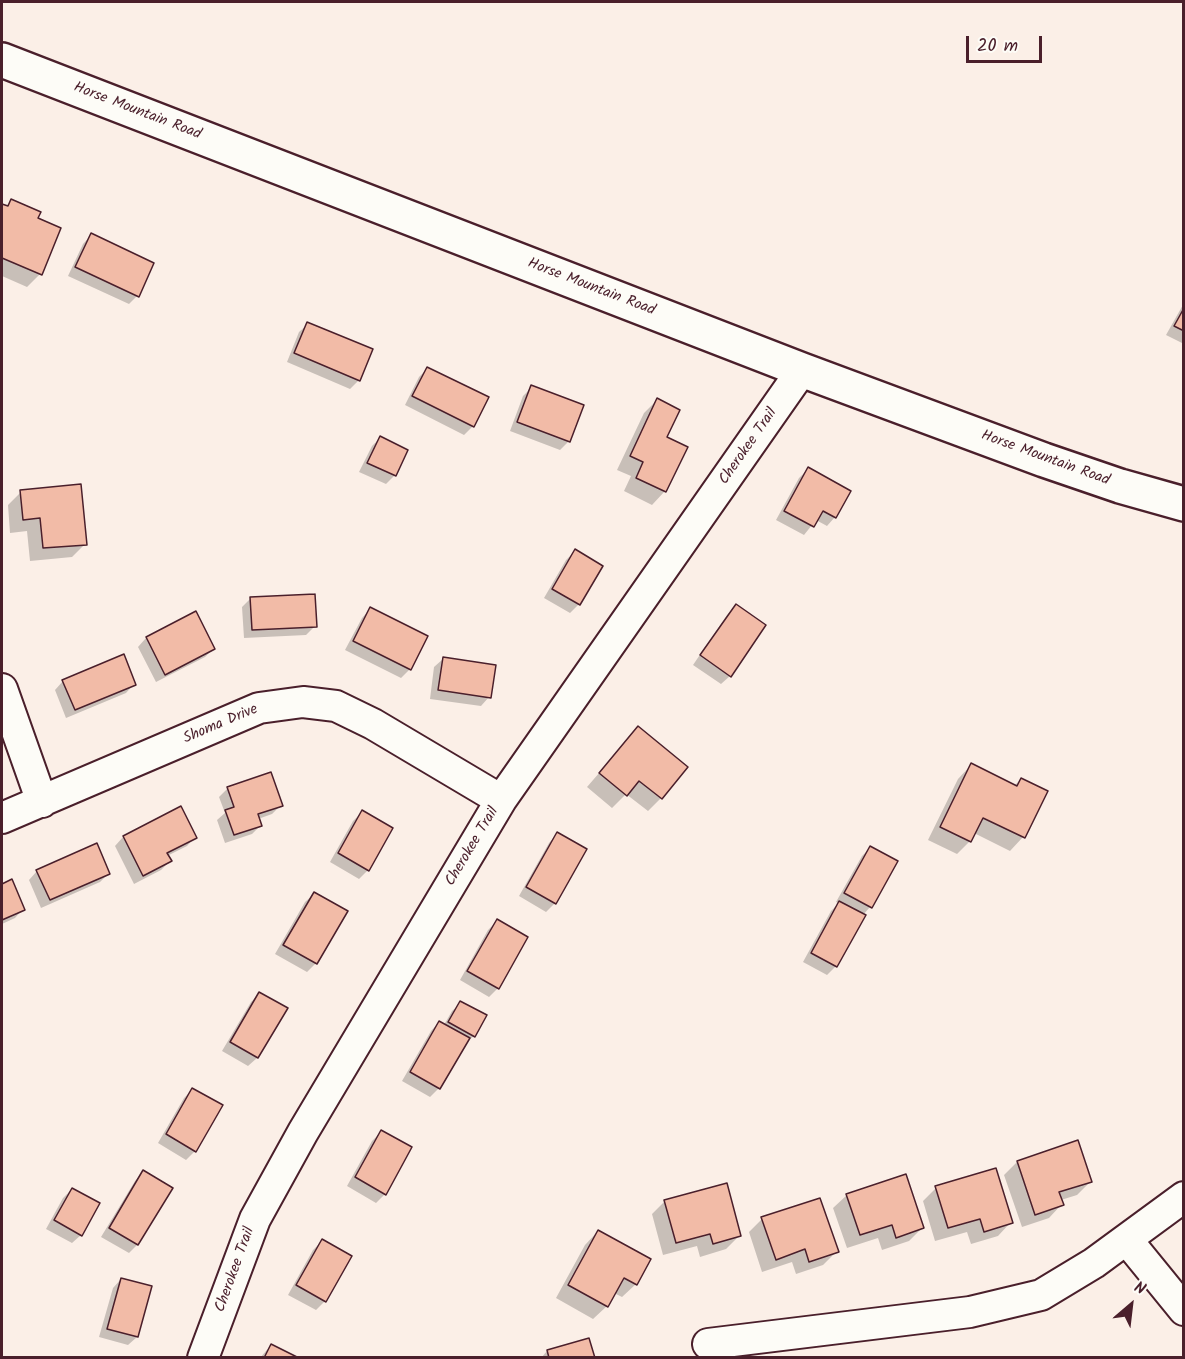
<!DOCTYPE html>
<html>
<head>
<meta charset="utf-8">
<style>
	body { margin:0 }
	#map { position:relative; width:1185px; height:1359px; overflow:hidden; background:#fbefe7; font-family:Kalam,sans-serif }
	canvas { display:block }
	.frame { position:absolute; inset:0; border:3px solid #4a1f2b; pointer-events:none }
	.north { position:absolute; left:1101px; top:1275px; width:60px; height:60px; -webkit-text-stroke:4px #fdfcf7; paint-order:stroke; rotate:28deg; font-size:16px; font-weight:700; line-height:24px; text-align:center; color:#4a1f2b }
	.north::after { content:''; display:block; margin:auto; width:21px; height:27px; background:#4a1f2b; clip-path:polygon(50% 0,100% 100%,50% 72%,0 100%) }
	.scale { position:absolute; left:966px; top:36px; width:76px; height:27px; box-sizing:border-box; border:3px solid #4a1f2b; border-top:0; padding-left:8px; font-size:18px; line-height:21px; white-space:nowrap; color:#4a1f2b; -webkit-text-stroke:4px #fdfcf7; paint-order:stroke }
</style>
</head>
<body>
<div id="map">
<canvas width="1185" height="1359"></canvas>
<div class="frame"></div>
<div class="north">N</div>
<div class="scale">20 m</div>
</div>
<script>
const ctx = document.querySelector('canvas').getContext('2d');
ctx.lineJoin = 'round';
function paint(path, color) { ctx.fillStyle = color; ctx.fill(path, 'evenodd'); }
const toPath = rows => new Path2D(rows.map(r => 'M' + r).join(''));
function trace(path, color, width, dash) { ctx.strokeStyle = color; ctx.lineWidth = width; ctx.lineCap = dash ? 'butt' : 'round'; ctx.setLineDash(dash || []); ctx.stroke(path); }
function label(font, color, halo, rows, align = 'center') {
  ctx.font = font + ' Kalam,sans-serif'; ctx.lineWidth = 4.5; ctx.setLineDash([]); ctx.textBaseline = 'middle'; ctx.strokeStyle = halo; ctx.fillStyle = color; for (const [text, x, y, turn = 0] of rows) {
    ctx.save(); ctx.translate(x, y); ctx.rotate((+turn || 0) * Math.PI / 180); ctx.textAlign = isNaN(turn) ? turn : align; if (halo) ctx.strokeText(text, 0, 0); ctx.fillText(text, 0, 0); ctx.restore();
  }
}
const shadow = toPath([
	[11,201,36,219,40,274,27,287,2,276,2,205,5,207],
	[91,235,137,296,129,304,68,276,83,244],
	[1184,303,1184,344,1166,335],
	[308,324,359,380,350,389,287,362,299,332],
	[427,369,473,426,464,435,405,405,419,377],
	[532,387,569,441,560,450,510,431,523,396],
	[657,400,665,438,665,491,652,505,624,491,631,476,617,470,644,413],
	[380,438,406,450,394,476,386,484,359,472,372,446],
	[808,469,835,517,827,526,816,520,804,535,776,520,799,478],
	[21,492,85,544,72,557,30,561,27,531,10,533,8,505],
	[575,551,579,604,570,613,544,598,566,560],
	[251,598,315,626,306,635,244,638,242,607],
	[736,606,730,676,721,684,693,665,727,615],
	[370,609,426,637,410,669,401,678,345,650,362,618],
	[195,613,214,648,205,657,156,682,138,647,146,638],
	[443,659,489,697,481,706,430,699,434,667],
	[63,681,134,684,126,693,66,718,55,690],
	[638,728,661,798,648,811,626,794,612,808,587,787],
	[971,765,1014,786,1021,779,1046,791,1023,837,1010,851,974,833,970,841,957,854,928,840,958,779],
	[228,788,281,805,272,814,258,819,261,825,252,834,225,843,217,820,225,813,219,797],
	[181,808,195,837,187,846,167,856,170,861,161,870,134,884,115,846,123,837],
	[362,812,368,870,359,879,330,862,353,821],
	[557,834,555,903,546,912,519,896,549,843],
	[870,848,896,862,870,907,863,915,836,966,827,975,803,962,831,911,839,903,836,902,862,856],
	[37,871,109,873,100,882,41,908,29,880],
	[11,881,23,909,15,918,2,924,2,885],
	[314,894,345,912,316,963,307,972,275,954,305,902],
	[497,921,498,988,489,997,460,980,488,930],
	[259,994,286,1009,257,1058,248,1066,222,1051,251,1002],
	[461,1003,474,1036,464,1044,439,1088,430,1097,402,1081,431,1031,439,1022,444,1025,452,1011],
	[192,1090,195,1151,186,1160,158,1143,184,1098],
	[381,1132,385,1194,376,1203,347,1186,372,1141],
	[1017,1162,1091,1181,1077,1195,1061,1200,1062,1204,1049,1218,1022,1227,1004,1175],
	[143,1172,137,1245,129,1253,101,1237,135,1181],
	[936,1188,1011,1222,998,1236,971,1244,967,1232,935,1241,923,1201],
	[72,1189,81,1235,72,1243,46,1229,63,1198],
	[847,1195,922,1228,909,1241,882,1250,878,1238,847,1248,833,1208],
	[665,1201,739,1236,726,1249,700,1257,697,1246,663,1255,652,1214],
	[762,1219,837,1251,823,1265,796,1274,792,1262,762,1272,749,1232],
	[598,1231,636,1284,622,1297,614,1293,607,1306,593,1319,556,1298,585,1245],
	[322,1241,325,1301,316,1310,288,1295,313,1250],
	[121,1279,137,1337,128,1345,99,1337,113,1288],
	[271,1345,296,1358,260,1358],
	[547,1351,593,1358,541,1358]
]);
const building = toPath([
	[11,199,41,212,38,218,61,228,42,275,2,258,2,204,8,206,11,199],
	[91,233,154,263,139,297,75,267,91,233],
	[1184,308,1184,331,1174,326,1184,308],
	[307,322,373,349,360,381,294,353,307,322],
	[427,367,489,397,474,427,412,396,427,367],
	[531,385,584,405,570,442,517,422,531,385],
	[657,398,680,410,667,437,688,447,666,492,636,478,643,462,630,456,657,398],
	[380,436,408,450,396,476,367,463,380,436],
	[808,467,851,491,836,518,823,511,814,527,784,511,808,467],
	[81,484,87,545,43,548,40,518,23,520,20,490,81,484],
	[575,549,603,566,580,605,552,589,575,549],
	[315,594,317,627,252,630,250,597,315,594],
	[736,604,766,625,731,677,700,655,736,604],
	[370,607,428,636,411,670,353,641,370,607],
	[196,611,215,649,165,675,146,637,196,611],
	[124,654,136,685,75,710,62,680,124,654],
	[443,657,496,665,491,698,438,690,443,657],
	[638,726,688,767,662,799,639,781,627,796,599,773,638,726],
	[971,763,1017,786,1021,778,1048,791,1025,838,983,818,971,842,940,827,971,763],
	[271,772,283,806,258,814,262,826,234,835,225,810,234,807,227,787,271,772],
	[181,806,197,838,167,853,172,861,143,876,123,836,181,806],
	[362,810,393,828,369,871,338,853,362,810],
	[557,832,587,849,556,904,526,887,557,832],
	[97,843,110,874,50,900,36,870,97,843],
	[870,846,898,861,872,908,844,893,870,846],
	[12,879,25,910,2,920,2,884,12,879],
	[314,892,348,911,317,964,283,945,314,892],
	[839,901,866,915,837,967,811,953,839,901],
	[497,919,528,937,499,989,467,971,497,919],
	[259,992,288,1008,258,1058,230,1042,259,992],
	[460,1001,487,1015,475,1037,448,1022,460,1001],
	[439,1021,470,1038,440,1089,410,1072,439,1021],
	[192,1088,223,1105,196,1152,166,1134,192,1088],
	[381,1130,412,1147,386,1195,355,1177,381,1130],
	[1078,1140,1092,1182,1059,1192,1064,1205,1035,1215,1017,1161,1078,1140],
	[996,1168,1013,1223,984,1232,980,1219,948,1228,935,1186,996,1168],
	[143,1170,173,1188,138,1245,109,1228,143,1170],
	[906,1174,924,1228,896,1238,892,1225,860,1235,846,1194,906,1174],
	[727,1183,741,1236,713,1244,710,1234,676,1243,664,1200,727,1183],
	[72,1188,100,1203,82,1236,54,1220,72,1188],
	[820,1198,839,1252,809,1262,805,1249,776,1260,761,1217,820,1198],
	[598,1230,651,1259,637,1285,624,1278,608,1307,568,1285,598,1230],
	[322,1239,352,1256,326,1302,296,1285,322,1239],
	[121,1278,152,1286,138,1337,107,1329,121,1278],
	[589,1338,595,1358,549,1358,547,1350,589,1338],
	[271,1344,299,1358,264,1358,271,1344]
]);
const street = toPath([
	[2,689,42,802],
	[2,818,259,708,303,702,336,706,373,724,501,800],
	[1127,1240,1184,1310],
	[708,1344,970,1312,1041,1295,1094,1263,1184,1197],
	[203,1358,255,1219,303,1132,501,800,802,370]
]);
const secondary = toPath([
	[2,60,802,370,1044,460,1120,486,1184,504]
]);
const streetNames = [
	["Horse Mountain Road",137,112,21],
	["Horse Mountain Road",591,288,21],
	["Cherokee Trail",749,447,-55],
	["Horse Mountain Road",1045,459,20],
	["Shoma Drive",221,725,-23],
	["Cherokee Trail",473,847,-59],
	["Cherokee Trail",236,1270,-70]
];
paint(shadow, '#0003');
paint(building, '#f2bba7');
trace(building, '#4a1f2b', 1.5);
trace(street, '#4a1f2b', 34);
trace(secondary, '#4a1f2b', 38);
trace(street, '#fdfcf7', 30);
trace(secondary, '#fdfcf7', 33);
label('15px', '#4a1f2b', '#fdfcf7', streetNames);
</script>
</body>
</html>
